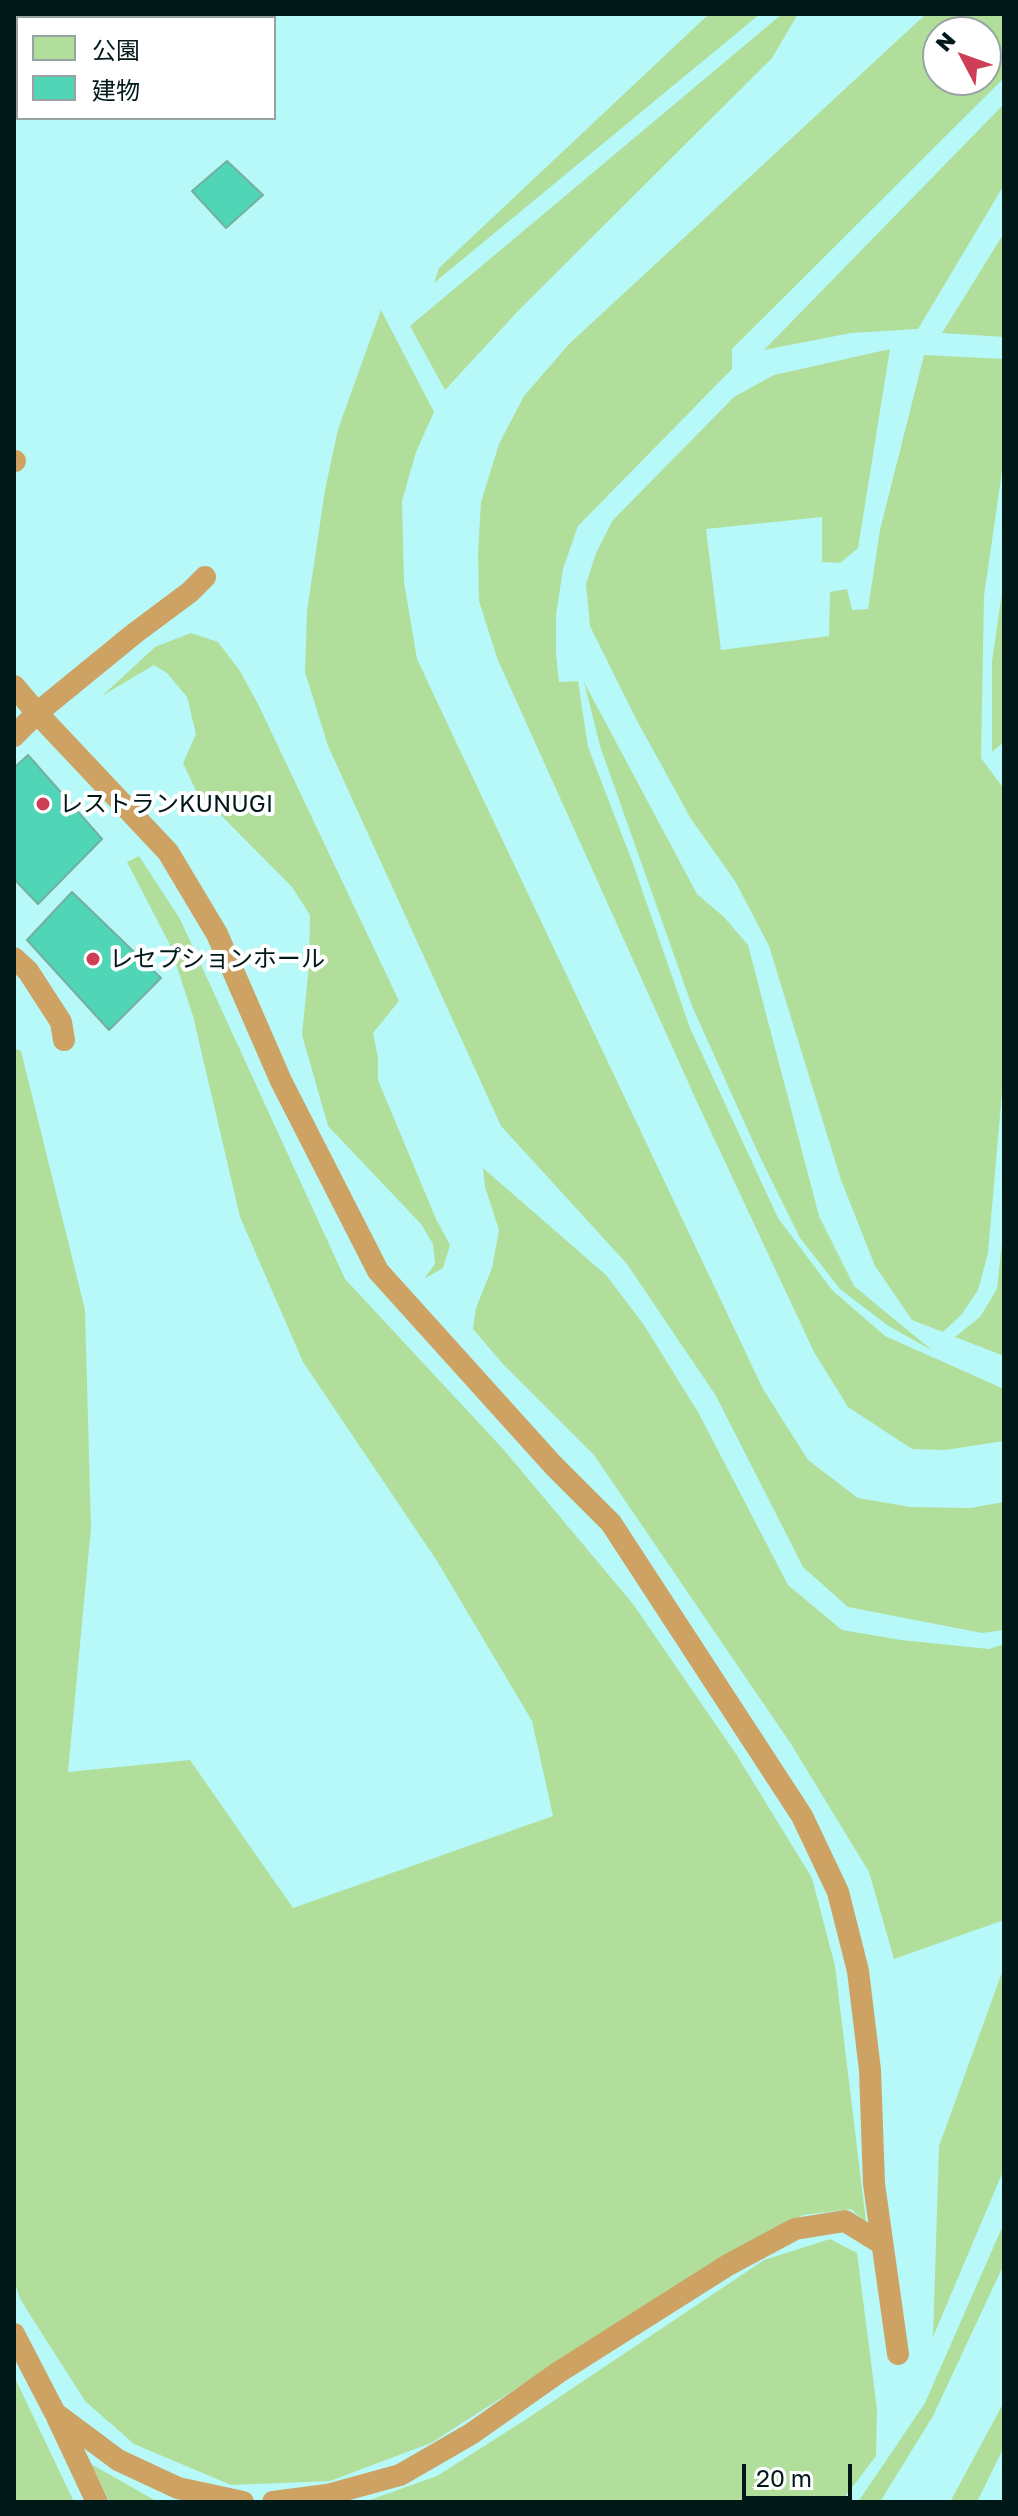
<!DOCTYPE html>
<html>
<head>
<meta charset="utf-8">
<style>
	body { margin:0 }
	#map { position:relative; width:1018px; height:2516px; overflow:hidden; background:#b7f9f8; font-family:"Golos Text","Noto Sans JP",sans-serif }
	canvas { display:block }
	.frame { position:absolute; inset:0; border:16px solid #001818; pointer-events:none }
	.legend { position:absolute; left:16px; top:16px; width:260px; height:104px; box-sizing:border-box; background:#fff; border:2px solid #99a3a3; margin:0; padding:10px 14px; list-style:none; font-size:24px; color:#001818 }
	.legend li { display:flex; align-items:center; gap:16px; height:40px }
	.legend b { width:40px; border:2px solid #99a3a3 }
	.north { position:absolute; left:922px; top:16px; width:80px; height:80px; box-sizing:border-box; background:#fff; border:2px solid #99a3a3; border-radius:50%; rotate:311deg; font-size:22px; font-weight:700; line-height:32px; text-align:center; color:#001818 }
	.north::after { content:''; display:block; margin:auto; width:28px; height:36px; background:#ce3e56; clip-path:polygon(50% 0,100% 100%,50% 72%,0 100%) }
	.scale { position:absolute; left:742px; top:2464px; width:110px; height:36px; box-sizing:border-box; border:4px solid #001818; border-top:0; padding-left:10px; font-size:24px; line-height:28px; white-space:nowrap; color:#001818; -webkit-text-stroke:6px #fff; paint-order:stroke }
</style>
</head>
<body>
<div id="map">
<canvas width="1018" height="2516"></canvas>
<div class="frame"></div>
<ul class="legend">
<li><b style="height:22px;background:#b1df9b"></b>公園</li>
<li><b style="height:22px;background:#51d5b7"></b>建物</li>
</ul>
<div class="north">N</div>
<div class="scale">20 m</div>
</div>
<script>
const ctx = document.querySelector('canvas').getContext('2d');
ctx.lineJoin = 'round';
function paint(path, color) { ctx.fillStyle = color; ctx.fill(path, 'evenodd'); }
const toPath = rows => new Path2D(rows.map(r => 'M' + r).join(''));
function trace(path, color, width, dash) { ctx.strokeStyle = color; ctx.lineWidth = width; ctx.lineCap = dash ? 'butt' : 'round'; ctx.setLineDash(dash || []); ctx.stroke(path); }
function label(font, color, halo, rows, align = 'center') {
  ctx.font = font + ' "Golos Text","Noto Sans JP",sans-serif'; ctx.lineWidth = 8; ctx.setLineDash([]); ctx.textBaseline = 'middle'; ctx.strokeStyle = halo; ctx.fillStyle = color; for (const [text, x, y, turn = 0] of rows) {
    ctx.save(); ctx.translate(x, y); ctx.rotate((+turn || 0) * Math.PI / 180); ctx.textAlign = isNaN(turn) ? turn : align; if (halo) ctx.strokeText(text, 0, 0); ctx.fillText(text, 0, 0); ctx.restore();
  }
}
const green = toPath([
	[709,14,760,14,434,283,439,268],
	[782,14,798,14,772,58,519,310,445,390,410,326],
	[926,14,1004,14,1004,78,732,349,732,369,578,526,563,569,556,615,556,654,559,682,578,681,588,747,632,861,690,1028,778,1218,832,1290,885,1336,1004,1389,1004,1441,945,1450,912,1449,848,1407,814,1352,697,1102,497,658,479,601,478,553,481,502,499,444,524,396,569,344],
	[938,32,986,32,986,80,938,80],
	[1004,104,1004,185,918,329,851,333,764,350],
	[1004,233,1004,337,942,333],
	[381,310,434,412,416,452,402,501,404,582,417,659,456,742,763,1389,808,1460,858,1498,910,1507,970,1508,1004,1502,1004,1630,982,1633,848,1607,803,1567,716,1396,627,1264,501,1126,328,746,305,672,307,611,325,490,338,429],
	[890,349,858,548,840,563,822,562,822,517,706,529,721,650,829,636,830,592,847,589,852,610,868,609,880,530,924,355,1004,359,1004,457,984,596,981,758,1004,789,1004,1069,988,1253,978,1290,962,1314,943,1332,912,1320,875,1266,841,1180,769,946,735,881,691,819,635,717,590,626,586,584,596,553,613,520,734,397,774,375],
	[1004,579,1004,742,992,752,992,661],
	[191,633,218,642,240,671,259,706,399,1001,373,1033,378,1058,378,1080,436,1219,450,1245,443,1268,424,1279,435,1264,433,1244,421,1224,328,1126,302,1035,309,965,310,915,292,887,195,789,183,763,196,734,187,697,167,673,154,665,102,696,155,647],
	[584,682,697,894,724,917,748,945,819,1216,854,1286,933,1351,887,1325,840,1289,800,1238,760,1157,692,1006,600,746],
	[139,856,180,919,345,1279,504,1450,633,1604,736,1754,812,1878,835,1966,866,2222,851,2209,803,2215,712,2263,431,2443,330,2481,231,2485,134,2444,85,2401,20,2299,14,2280,14,1048,21,1051,85,1310,91,1528,68,1772,190,1760,293,1908,553,1816,532,1721,437,1561,303,1362,240,1217,193,1016,169,943,127,862],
	[483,1168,606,1275,644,1325,698,1412,788,1585,842,1630,901,1640,989,1649,1004,1644,1004,1920,894,1959,869,1872,791,1744,594,1455,502,1363,473,1329,476,1308,492,1268,499,1230,485,1187],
	[1004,1224,1004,1356,955,1337,980,1317,997,1289],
	[1004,1967,1004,2169,933,2337,939,2146],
	[1004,2223,1004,2264,933,2416,880,2502,858,2502,925,2403],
	[830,2239,857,2253,877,2409,876,2456,841,2502,364,2502,437,2476,522,2422,764,2260],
	[14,2376,74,2502,14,2502],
	[1004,2402,1004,2447,977,2502,950,2502],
	[91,2464,158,2502,110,2502]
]);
const building = toPath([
	[14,14,70,14,66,18,18,18,18,61,14,65,14,14],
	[227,161,263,195,226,228,192,191,227,161],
	[28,755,102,839,38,904,14,879,14,768,28,755],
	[72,892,161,978,109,1030,27,940,72,892]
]);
const lane = toPath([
	[14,461,15,461],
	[14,686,37,713,135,633,190,592,205,577],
	[14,736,37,713,168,852,217,934,281,1081,378,1271,553,1465,611,1523,802,1816,838,1892,858,1971,870,2070,874,2184,898,2354],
	[14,958,28,971,61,1022,64,1040],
	[14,2334,55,2413,118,2460,178,2488,243,2502],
	[57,2417,97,2502],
	[273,2502,327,2495,400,2475,471,2434,559,2372,728,2265,795,2229,845,2221,882,2244]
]);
const markers = [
	[43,804,8,"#ce3e56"],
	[93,959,8,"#ce3e56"]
];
const poiNames = [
	["レストランKUNUGI",59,804],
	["レセプションホール",109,959]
];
paint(green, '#b1df9b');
paint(building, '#51d5b7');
trace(building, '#74af9f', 2);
trace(lane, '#cda263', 22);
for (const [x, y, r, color] of markers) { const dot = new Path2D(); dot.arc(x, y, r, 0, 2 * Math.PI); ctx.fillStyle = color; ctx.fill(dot); trace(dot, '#fff', 3); }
label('24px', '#001818', '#fff', poiNames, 'left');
</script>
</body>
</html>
